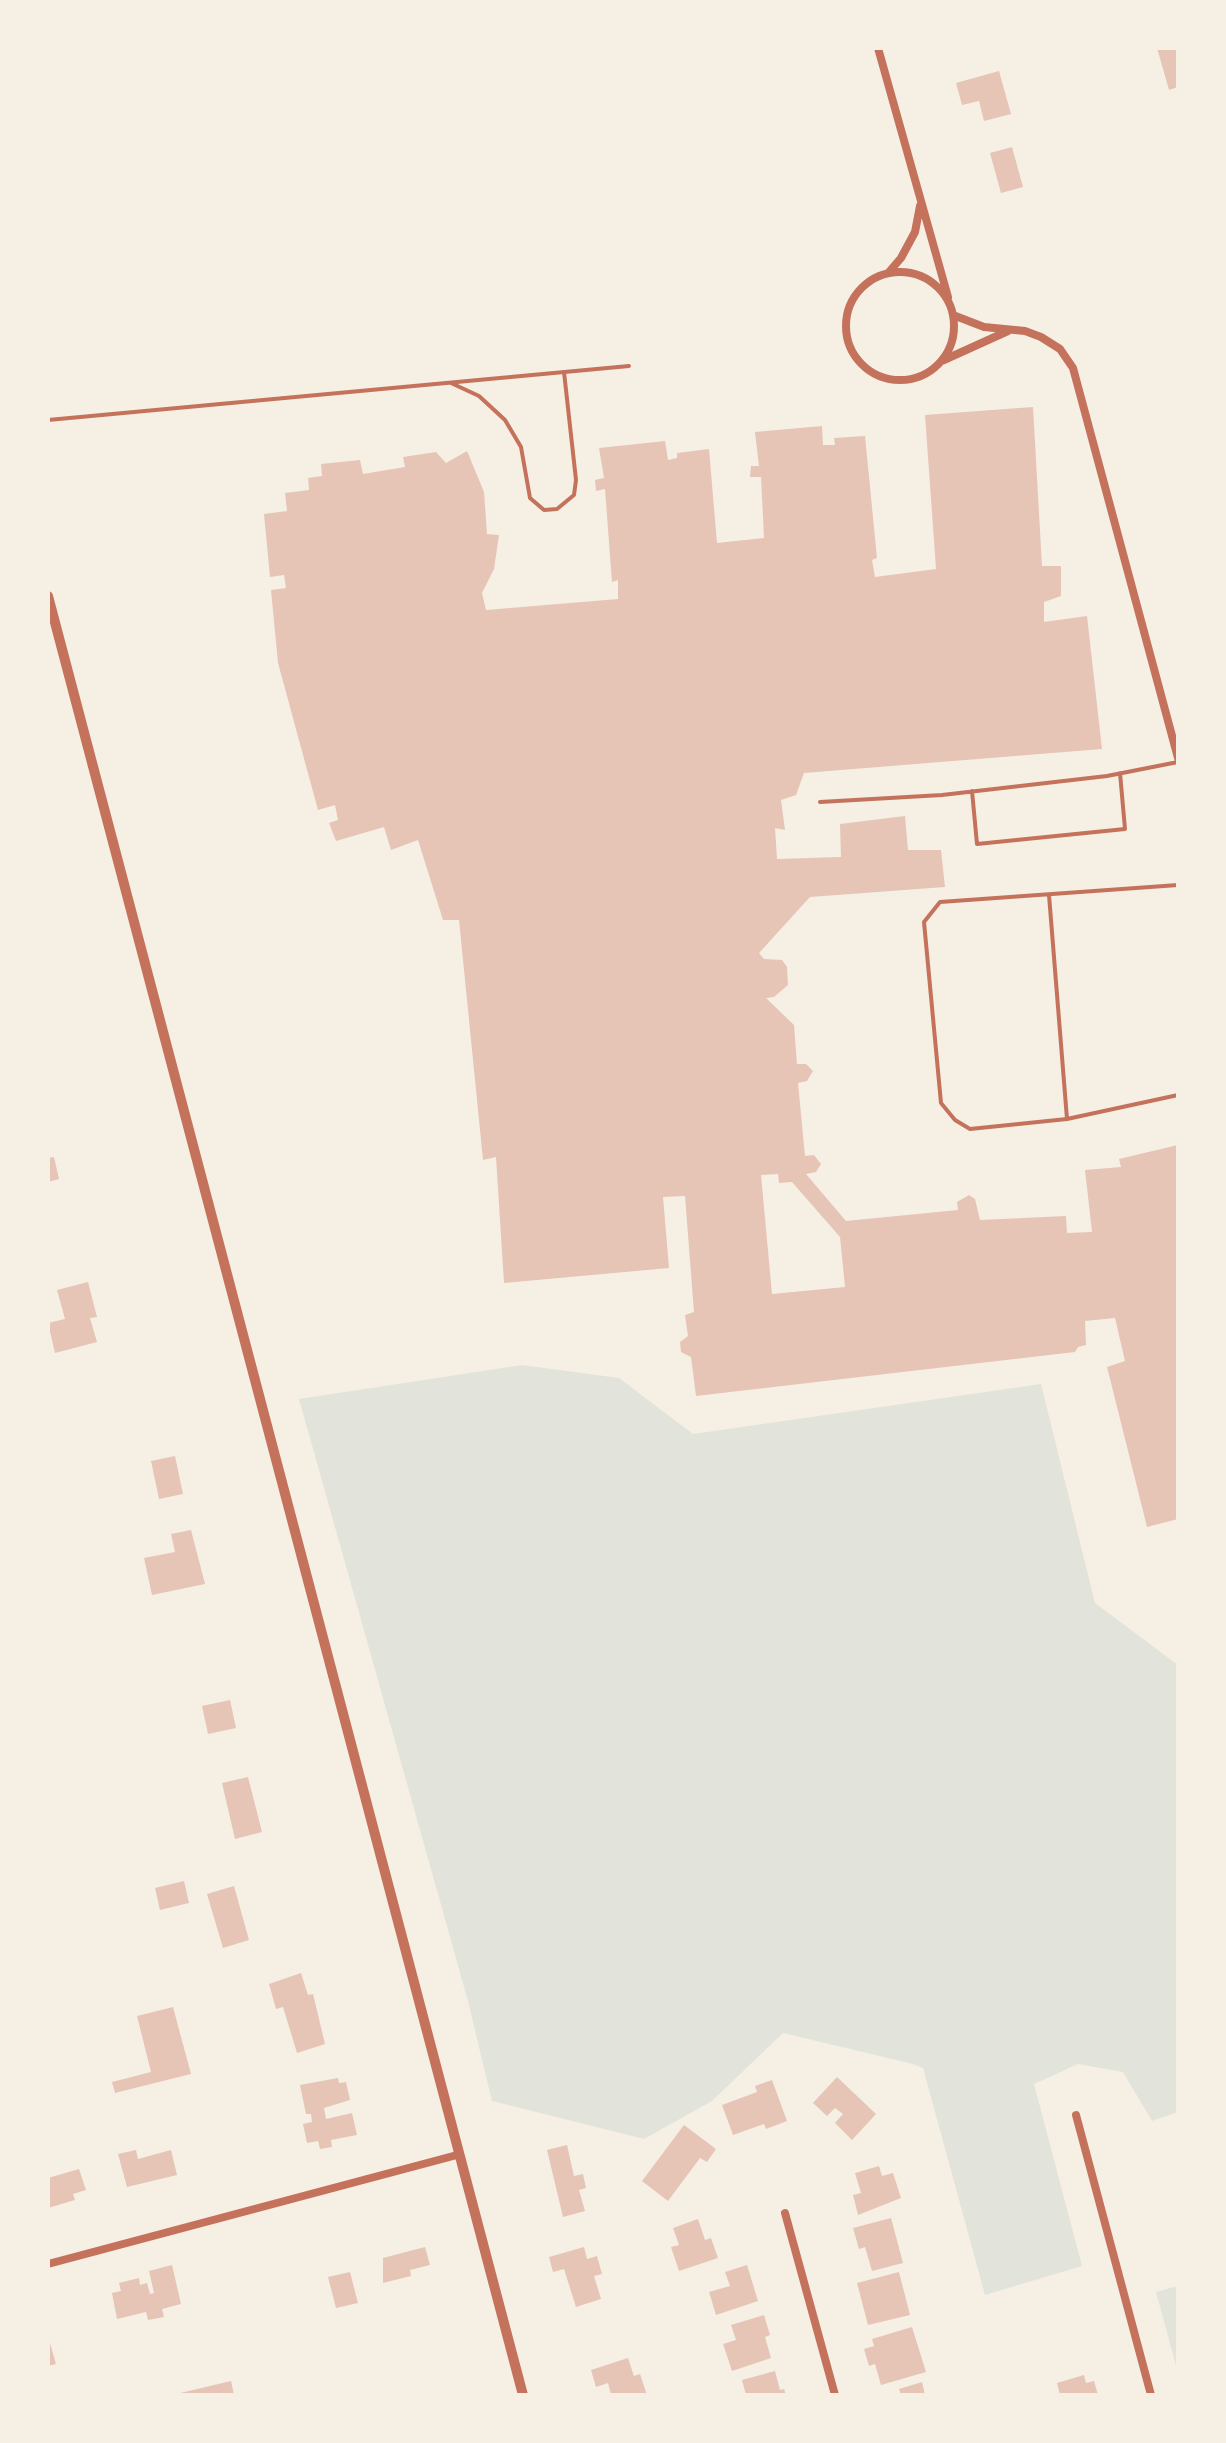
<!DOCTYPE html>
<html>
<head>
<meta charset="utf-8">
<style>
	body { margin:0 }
	#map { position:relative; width:1226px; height:2443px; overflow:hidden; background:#f6efe4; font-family:"Sofia Sans Condensed",sans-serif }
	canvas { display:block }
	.frame { position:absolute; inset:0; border:50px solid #f6efe4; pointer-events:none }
</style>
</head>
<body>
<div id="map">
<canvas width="1226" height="2443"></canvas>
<div class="frame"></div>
</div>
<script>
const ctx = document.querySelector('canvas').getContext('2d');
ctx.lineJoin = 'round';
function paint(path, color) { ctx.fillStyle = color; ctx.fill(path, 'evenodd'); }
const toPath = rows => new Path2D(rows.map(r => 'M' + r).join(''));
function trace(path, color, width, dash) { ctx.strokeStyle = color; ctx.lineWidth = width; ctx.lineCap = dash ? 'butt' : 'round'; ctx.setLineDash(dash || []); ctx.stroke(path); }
const green = toPath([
	[522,1365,619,1378,693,1434,1041,1384,1095,1603,1178,1665,1178,2112,1152,2121,1123,2072,1078,2064,1034,2084,1082,2266,985,2295,923,2068,913,2064,783,2033,712,2101,644,2139,492,2101,468,2001,299,1399],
	[1178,2286,1178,2373,1156,2292]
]);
const building = toPath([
	[1157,48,1178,48,1178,87,1169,90],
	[999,71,1011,114,984,121,979,101,962,105,956,83],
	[1012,147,1023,187,1001,193,990,153],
	[1033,407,1042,566,1061,566,1061,596,1044,602,1044,622,1087,616,1102,749,804,773,796,795,781,800,785,830,775,828,777,859,841,857,840,824,905,816,908,850,941,850,945,887,810,897,759,953,764,959,782,960,787,967,788,985,774,997,766,998,794,1025,797,1064,806,1064,813,1071,807,1081,798,1083,805,1156,814,1155,821,1164,816,1172,806,1174,846,1221,958,1210,957,1202,969,1195,975,1199,980,1220,1066,1216,1067,1233,1092,1232,1085,1170,1121,1167,1119,1159,1178,1145,1178,1519,1147,1527,1107,1367,1125,1361,1115,1318,1085,1321,1086,1345,1078,1347,1075,1352,696,1396,691,1357,681,1352,680,1342,688,1336,685,1315,694,1312,685,1196,663,1197,669,1268,504,1283,496,1157,483,1160,459,920,443,920,418,840,391,850,384,827,336,841,329,823,338,820,335,805,318,810,278,663,271,590,286,588,284,575,270,577,264,514,287,511,285,493,309,490,308,478,322,476,321,464,360,460,363,474,405,467,403,457,436,452,446,463,467,451,484,492,487,534,499,535,494,569,482,593,486,610,618,599,618,580,612,582,605,489,596,491,595,480,604,478,599,448,665,441,668,460,677,458,677,453,709,449,717,543,764,538,761,477,750,477,751,466,759,466,755,432,822,426,823,445,835,445,834,438,865,436,877,558,872,560,875,577,936,569,925,415],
	[778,1174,779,1183,792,1182,840,1237,845,1287,772,1294,761,1175],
	[54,1157,59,1179,48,1182,48,1158],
	[88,1282,97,1317,90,1318,97,1342,55,1353,48,1323,65,1319,57,1290],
	[175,1456,183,1494,159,1499,151,1461],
	[191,1530,205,1584,152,1595,144,1558,175,1552,171,1534],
	[230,1700,236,1728,208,1734,202,1706],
	[248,1777,262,1832,235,1839,222,1783],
	[184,1881,189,1903,160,1910,155,1888],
	[234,1886,249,1940,223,1948,207,1894],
	[301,1973,308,1995,313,1994,325,2044,297,2053,283,2007,276,2009,269,1984],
	[173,2007,191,2074,115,2093,112,2082,151,2072,137,2016],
	[837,2077,876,2114,852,2140,835,2123,843,2114,835,2108,827,2116,813,2103],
	[338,2078,339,2083,346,2082,350,2100,324,2108,326,2119,352,2113,357,2135,331,2140,332,2147,320,2149,318,2141,307,2143,303,2124,312,2122,311,2114,306,2114,300,2085],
	[772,2080,787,2121,766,2129,764,2124,733,2135,722,2105,757,2092,755,2086],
	[684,2125,716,2149,707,2162,700,2158,668,2201,642,2181],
	[567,2145,574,2176,583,2174,586,2188,579,2190,585,2211,563,2217,547,2150],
	[136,2150,138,2159,171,2150,177,2175,127,2187,118,2154],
	[879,2166,882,2176,893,2173,901,2198,858,2215,853,2195,861,2193,855,2173],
	[79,2169,86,2190,73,2194,75,2200,48,2208,48,2178],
	[891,2218,903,2263,872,2271,865,2247,859,2249,853,2228],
	[698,2219,705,2240,711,2238,718,2258,679,2271,671,2247,679,2245,673,2228],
	[425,2247,430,2265,410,2270,411,2276,383,2283,383,2258],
	[584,2247,587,2259,597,2256,602,2274,594,2276,601,2299,576,2307,564,2269,553,2272,549,2257],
	[172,2265,181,2304,162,2309,164,2317,148,2320,146,2312,117,2319,112,2293,121,2291,119,2283,139,2278,140,2285,147,2283,150,2294,154,2293,149,2271],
	[747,2265,758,2301,716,2315,709,2292,730,2286,725,2272],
	[350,2272,358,2303,336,2308,328,2277],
	[899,2272,910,2315,868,2325,857,2283],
	[764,2315,770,2335,765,2337,771,2358,732,2371,723,2344,736,2340,731,2325],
	[912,2327,926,2372,881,2385,875,2364,869,2366,864,2349,874,2346,872,2339],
	[48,2336,56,2364,48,2366],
	[628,2358,634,2376,640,2374,647,2395,611,2395,608,2383,596,2387,591,2370],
	[775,2371,780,2390,784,2389,786,2395,746,2395,742,2380],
	[1084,2375,1086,2383,1094,2381,1098,2395,1060,2395,1057,2383],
	[231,2381,234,2395,176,2395,176,2394],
	[922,2382,925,2395,901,2395,899,2389]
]);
const service = toPath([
	[451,383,479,396,505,420,521,447,530,498,544,510,557,509,574,495,576,480,564,372],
	[48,420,629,366],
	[972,791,977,844,1125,829,1120,773],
	[820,802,942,795,1107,776,1178,762],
	[1178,885,940,902,924,922,941,1103,955,1120,970,1129,1067,1119,1178,1095],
	[1049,895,1067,1119]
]);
const minor = toPath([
	[878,48,948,297],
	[889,272,901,258,915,232,920,206],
	'846 326a54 54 0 1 1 108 0a54 54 0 1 1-108 0Z',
	[953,315,984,327,1025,331,1041,337,1060,349,1073,368,1178,758],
	[944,360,1008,331],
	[1076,2115,1151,2395],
	[785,2213,835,2395],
	[48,2264,457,2155]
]);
const tertiary = toPath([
	[48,596,523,2395]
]);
paint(green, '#e2e4dc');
paint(building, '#e6c5b7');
trace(service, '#c5725c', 4);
trace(minor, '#c5725c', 8);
trace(tertiary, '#c5725c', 10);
</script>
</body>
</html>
